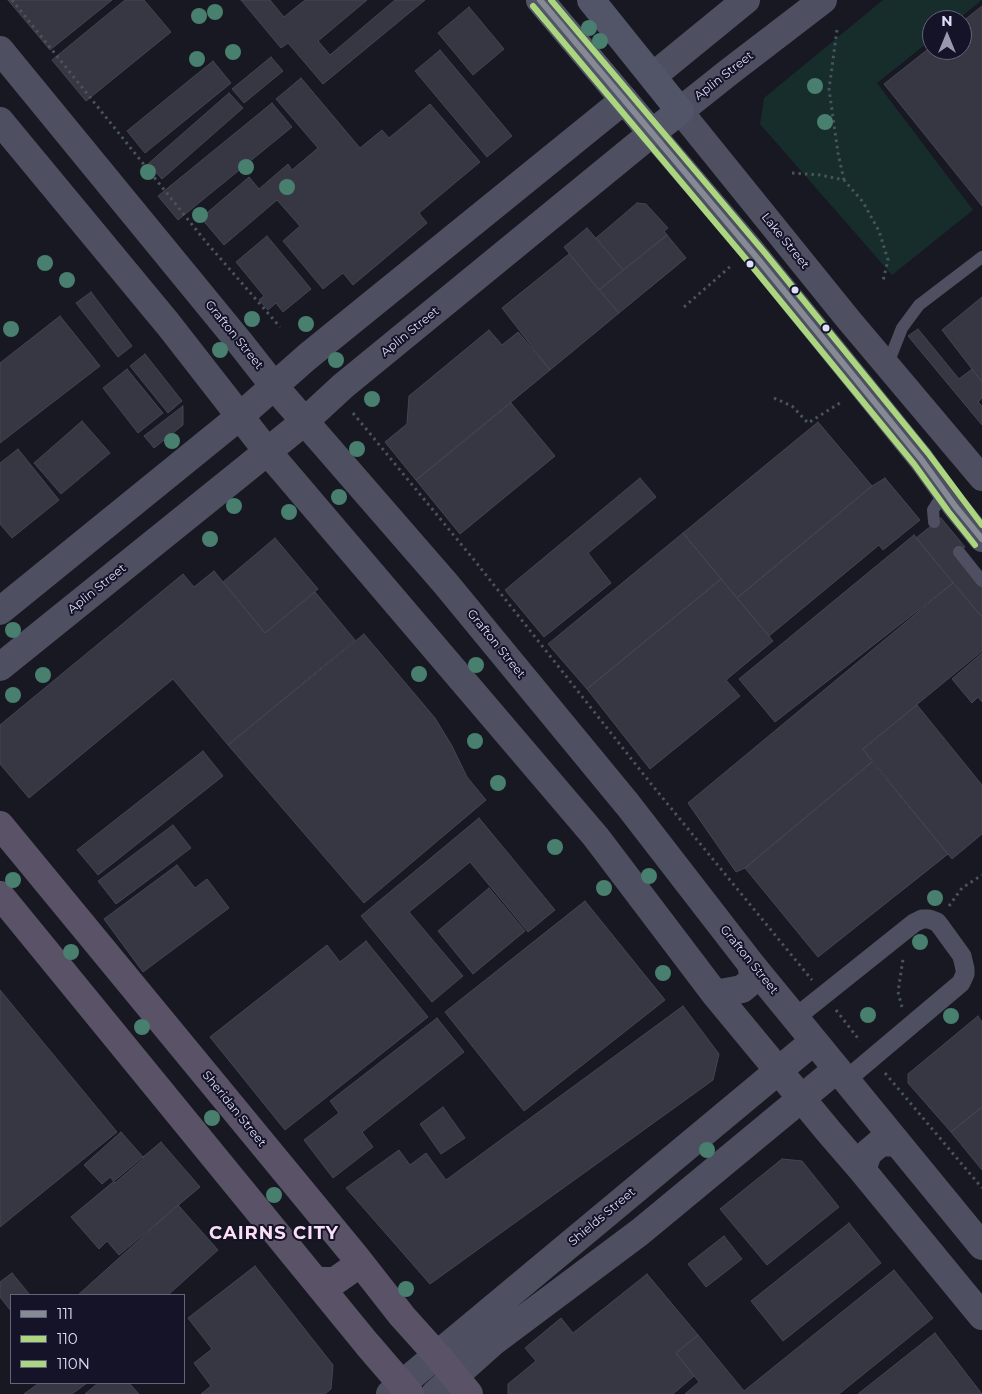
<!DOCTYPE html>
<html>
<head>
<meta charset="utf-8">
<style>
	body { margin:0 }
	#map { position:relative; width:982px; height:1394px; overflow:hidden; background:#181822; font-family:Montserrat,sans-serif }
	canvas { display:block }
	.legend { position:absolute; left:10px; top:1294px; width:175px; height:90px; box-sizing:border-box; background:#141327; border:1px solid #64647c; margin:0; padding:6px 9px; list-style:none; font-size:15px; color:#dddefb }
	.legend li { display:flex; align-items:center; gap:10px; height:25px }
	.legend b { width:25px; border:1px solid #64647c }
	.north { position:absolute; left:922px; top:10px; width:50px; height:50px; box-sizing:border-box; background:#141327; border:1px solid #64647c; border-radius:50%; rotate:0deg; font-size:14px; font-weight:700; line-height:20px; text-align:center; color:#dddefb }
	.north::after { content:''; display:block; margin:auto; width:18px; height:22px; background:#9899af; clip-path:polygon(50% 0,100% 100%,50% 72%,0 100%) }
</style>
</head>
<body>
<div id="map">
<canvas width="982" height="1394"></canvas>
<ul class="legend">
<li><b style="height:6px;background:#858a95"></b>111</li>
<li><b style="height:6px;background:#abd57f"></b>110</li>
<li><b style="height:6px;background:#abd57f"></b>110N</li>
</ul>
<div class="north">N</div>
</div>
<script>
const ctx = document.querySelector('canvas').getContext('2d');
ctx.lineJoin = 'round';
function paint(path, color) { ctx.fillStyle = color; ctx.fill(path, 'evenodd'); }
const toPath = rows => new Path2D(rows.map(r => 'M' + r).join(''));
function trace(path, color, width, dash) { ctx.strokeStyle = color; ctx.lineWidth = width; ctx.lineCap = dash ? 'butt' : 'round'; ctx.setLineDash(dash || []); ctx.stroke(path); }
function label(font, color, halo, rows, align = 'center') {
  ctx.font = font + ' Montserrat,sans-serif'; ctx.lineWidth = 4; ctx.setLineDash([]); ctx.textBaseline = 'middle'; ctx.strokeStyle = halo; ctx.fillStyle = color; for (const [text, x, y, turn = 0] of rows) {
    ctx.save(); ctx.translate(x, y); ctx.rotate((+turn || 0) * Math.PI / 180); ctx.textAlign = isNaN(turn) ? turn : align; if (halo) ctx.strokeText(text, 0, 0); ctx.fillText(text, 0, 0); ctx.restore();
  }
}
const green = toPath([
	[883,0,982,0,957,20,932,20,932,39,877,83,973,210,892,275,760,124,764,98]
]);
const building = toPath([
	[8,0,112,0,50,50,8,0],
	[125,0,144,0,171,32,86,101,52,60,125,0],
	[241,0,270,0,284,17,305,0,367,0,318,41,330,55,395,0,425,0,323,84,288,43,281,48,241,0],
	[982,6,982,206,884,84,932,46,932,50,962,50,962,22,982,6],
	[469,7,504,49,473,75,438,33,469,7],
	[440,50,512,136,487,157,415,71,440,50],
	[271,57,283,71,244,103,232,89,271,57],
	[213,61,231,83,145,153,127,131,213,61],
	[301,78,360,148,382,130,389,138,430,104,480,162,419,213,427,223,353,285,343,273,323,289,283,241,300,226,277,200,224,245,201,218,249,177,259,189,288,164,292,170,318,148,276,99,301,78],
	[229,93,243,108,162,179,148,164,229,93],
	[272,103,292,127,178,220,158,196,272,103],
	[637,203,646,204,668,228,664,231,667,235,623,270,596,238,637,203],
	[587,228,623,270,599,290,564,247,587,228],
	[667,235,686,258,619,313,599,290,667,235],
	[267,236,311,289,283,312,276,303,268,310,259,300,264,296,236,262,267,236],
	[569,254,619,313,550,370,502,308,569,254],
	[91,292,132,346,118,357,76,303,91,292],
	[982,297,982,382,942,330,982,297],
	[60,316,100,366,0,443,0,363,60,316],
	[918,329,959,379,972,369,982,382,982,398,978,402,982,406,982,425,908,336,918,329],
	[489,330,502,345,518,332,550,370,416,480,385,442,407,424,409,396,489,330],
	[145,354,182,401,168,413,130,366,145,354],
	[127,369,163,413,138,433,103,388,127,369],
	[511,403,555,456,460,534,416,480,511,403],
	[183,406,183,425,154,448,144,436,183,406],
	[82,421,110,453,61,494,34,463,82,421],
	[818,422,872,486,737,598,683,533,818,422],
	[18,449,59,500,12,538,0,524,0,463,18,449],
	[640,478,656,497,588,553,611,583,544,637,505,590,640,478],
	[885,478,920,520,883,550,879,545,769,636,737,598,872,486,885,478],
	[941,518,965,547,956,555,982,587,982,617,916,538,941,518],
	[683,533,721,579,587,689,548,644,683,533],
	[914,535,953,583,775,722,739,679,914,535],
	[275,538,318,589,265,633,223,582,275,538],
	[214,571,265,633,315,592,355,640,228,745,173,679,29,798,0,764,0,725,183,574,194,587,214,571],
	[721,579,773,641,726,680,740,696,650,769,587,689,721,579],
	[953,583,982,617,982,651,863,749,872,762,745,868,736,872,688,803,953,583],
	[364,634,435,718,452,746,467,777,486,800,364,903,228,745,364,634],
	[982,653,982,702,978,697,972,703,952,679,982,653],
	[917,705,982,785,982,834,952,859,863,749,917,705],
	[203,751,223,776,98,875,77,850,203,751],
	[872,762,948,854,818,957,745,868,872,762],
	[479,818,555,910,528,932,470,862,409,912,463,976,432,1002,361,916,479,818],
	[173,825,191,848,116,904,98,881,173,825],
	[177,865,195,888,207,879,229,908,143,972,104,919,177,865],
	[489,888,525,931,473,974,438,931,489,888],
	[585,901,665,1000,524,1111,445,1012,585,901],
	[366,941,428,1017,285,1130,210,1037,327,945,340,962,366,941],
	[0,990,117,1132,0,1227,0,990],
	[683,1006,719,1054,713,1080,430,1284,346,1188,399,1150,410,1165,426,1153,446,1180,683,1006],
	[978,1016,982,1022,982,1107,951,1132,908,1083,908,1074,978,1016],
	[437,1018,464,1052,362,1132,373,1147,333,1178,304,1140,339,1113,330,1101,437,1018],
	[443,1107,465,1138,441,1154,420,1124,443,1107],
	[982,1107,982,1170,951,1132,982,1107],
	[121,1132,144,1158,115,1183,110,1177,102,1184,84,1165,121,1132],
	[161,1142,200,1187,119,1255,107,1241,99,1249,71,1217,161,1142],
	[782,1159,802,1161,839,1207,767,1265,720,1209,782,1159],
	[178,1205,218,1250,168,1295,133,1295,132,1294,130,1295,78,1295,178,1205],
	[849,1223,881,1263,783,1341,751,1301,849,1223],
	[724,1236,742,1259,706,1287,688,1264,724,1236],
	[255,1266,333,1365,331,1389,325,1394,201,1394,211,1386,194,1363,212,1349,188,1318,255,1266],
	[894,1270,933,1318,839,1394,685,1394,699,1382,676,1353,698,1335,744,1391,894,1270],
	[12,1273,30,1295,11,1295,11,1311,0,1297,0,1282,12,1273],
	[647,1274,698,1335,676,1353,694,1376,673,1394,508,1394,508,1384,536,1361,525,1348,561,1318,573,1333,647,1274],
	[935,1333,982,1394,858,1394,935,1333],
	[39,1383,87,1383,72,1394,24,1394,39,1383],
	[98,1383,129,1383,139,1394,85,1394,98,1383]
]);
const path = toPath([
	[12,0,206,242,280,327],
	[837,30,829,89,838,153,844,180],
	[792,173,820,175,844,180,863,202,879,231,888,260,883,281],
	[684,307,732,265],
	[774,398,792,406,808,423,843,401],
	[353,413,475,561,652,785,812,980],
	[949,906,962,888,982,875],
	[902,1007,898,992,903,959],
	[836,1010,860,1041],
	[885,1073,982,1188]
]);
const service = toPath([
	[887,366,902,328,919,305,982,257],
	[934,522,933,510,945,491],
	[959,552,982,581]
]);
const pedestrian = toPath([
	[795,1018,914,923,922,919,929,919,937,922,941,927,962,956,965,969,965,974,961,983,846,1080]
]);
const minor = toPath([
	[680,111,848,319,982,478],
	[652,133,750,248,862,386,921,459,955,506,982,539]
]);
const tertiary = toPath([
	[0,50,241,344,274,386,446,584,628,805,751,964,982,1246],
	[653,76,746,0],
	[680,111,729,72,823,0],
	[0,121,168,324,267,451,596,837,715,994,830,1133,862,1170,982,1316],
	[0,611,239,417,307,357,624,100],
	[0,667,304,422,343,386,652,133],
	[715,994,742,989,754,979,751,964],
	[862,1170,868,1153,881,1142,897,1143],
	[390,1394,814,1041],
	[435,1394,493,1342,640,1232,837,1069]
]);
const secondary = toPath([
	[540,0,652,133,680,111,591,0]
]);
const trunk = toPath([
	[0,825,355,1256,402,1316,437,1355,469,1394],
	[0,895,367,1344,410,1394],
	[316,1281,335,1281,355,1267,355,1256]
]);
const bus1 = toPath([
	[540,0,758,259,921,459,955,506,982,539]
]);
const bus2 = toPath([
	[533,6,751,265,914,464,948,511,975,545]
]);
const bus3 = toPath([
	[551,0,765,253,928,453,982,525]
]);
const trees = [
	[215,12],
	[199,16],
	[589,28],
	[600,41],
	[233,52],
	[197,59],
	[815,86],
	[825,122],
	[246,167],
	[148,172],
	[287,187],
	[200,215],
	[45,263],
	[67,280],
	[252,319],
	[306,324],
	[11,329],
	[220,350],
	[336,360],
	[372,399],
	[172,441],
	[357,449],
	[339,497],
	[234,506],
	[289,512],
	[210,539],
	[13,630],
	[476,665],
	[419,674],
	[43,675],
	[13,695],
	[475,741],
	[498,783],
	[555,847],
	[649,876],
	[13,880],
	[604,888],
	[935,898],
	[920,942],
	[71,952],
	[663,973],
	[868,1015],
	[951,1016],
	[142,1027],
	[212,1118],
	[707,1150],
	[274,1195],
	[406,1289]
];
const markers = [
	[750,264,4.5,"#dddefb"],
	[795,290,4.5,"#dddefb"],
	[826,328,4.5,"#dddefb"]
];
const streetNames = [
	["Aplin Street",724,76,-38],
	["Lake Street",785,241,51],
	["Aplin Street",410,332,-39],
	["Grafton Street",234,335,51],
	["Aplin Street",97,589,-39],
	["Grafton Street",496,644,51],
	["Grafton Street",749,960,51],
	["Sheridan Street",234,1109,51],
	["Shields Street",602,1217,-40]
];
const districtNames = [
	["CAIRNS CITY",274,1234]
];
paint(green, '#172d2b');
paint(building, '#363743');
trace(building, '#454454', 1);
trace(path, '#47545c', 3, [2.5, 4]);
trace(service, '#4e5061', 12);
trace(pedestrian, '#4e5061', 19);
trace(minor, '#4e5061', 26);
trace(tertiary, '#4e5061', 28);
trace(secondary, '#525467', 28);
trace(trunk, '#5a5267', 28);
trace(bus1, '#858a95', 6);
trace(bus2, '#abd57f', 6);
trace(bus3, '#abd57f', 6);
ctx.fillStyle = '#497f6e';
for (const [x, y] of trees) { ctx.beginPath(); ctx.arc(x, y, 8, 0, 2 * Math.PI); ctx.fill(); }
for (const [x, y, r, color] of markers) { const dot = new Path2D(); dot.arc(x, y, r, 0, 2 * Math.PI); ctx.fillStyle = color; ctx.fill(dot); trace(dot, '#141327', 2); }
label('12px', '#dddefb', '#141327', streetNames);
ctx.letterSpacing = '1px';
label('bold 18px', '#fbdff5', '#141327', districtNames);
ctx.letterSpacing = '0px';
</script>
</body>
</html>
